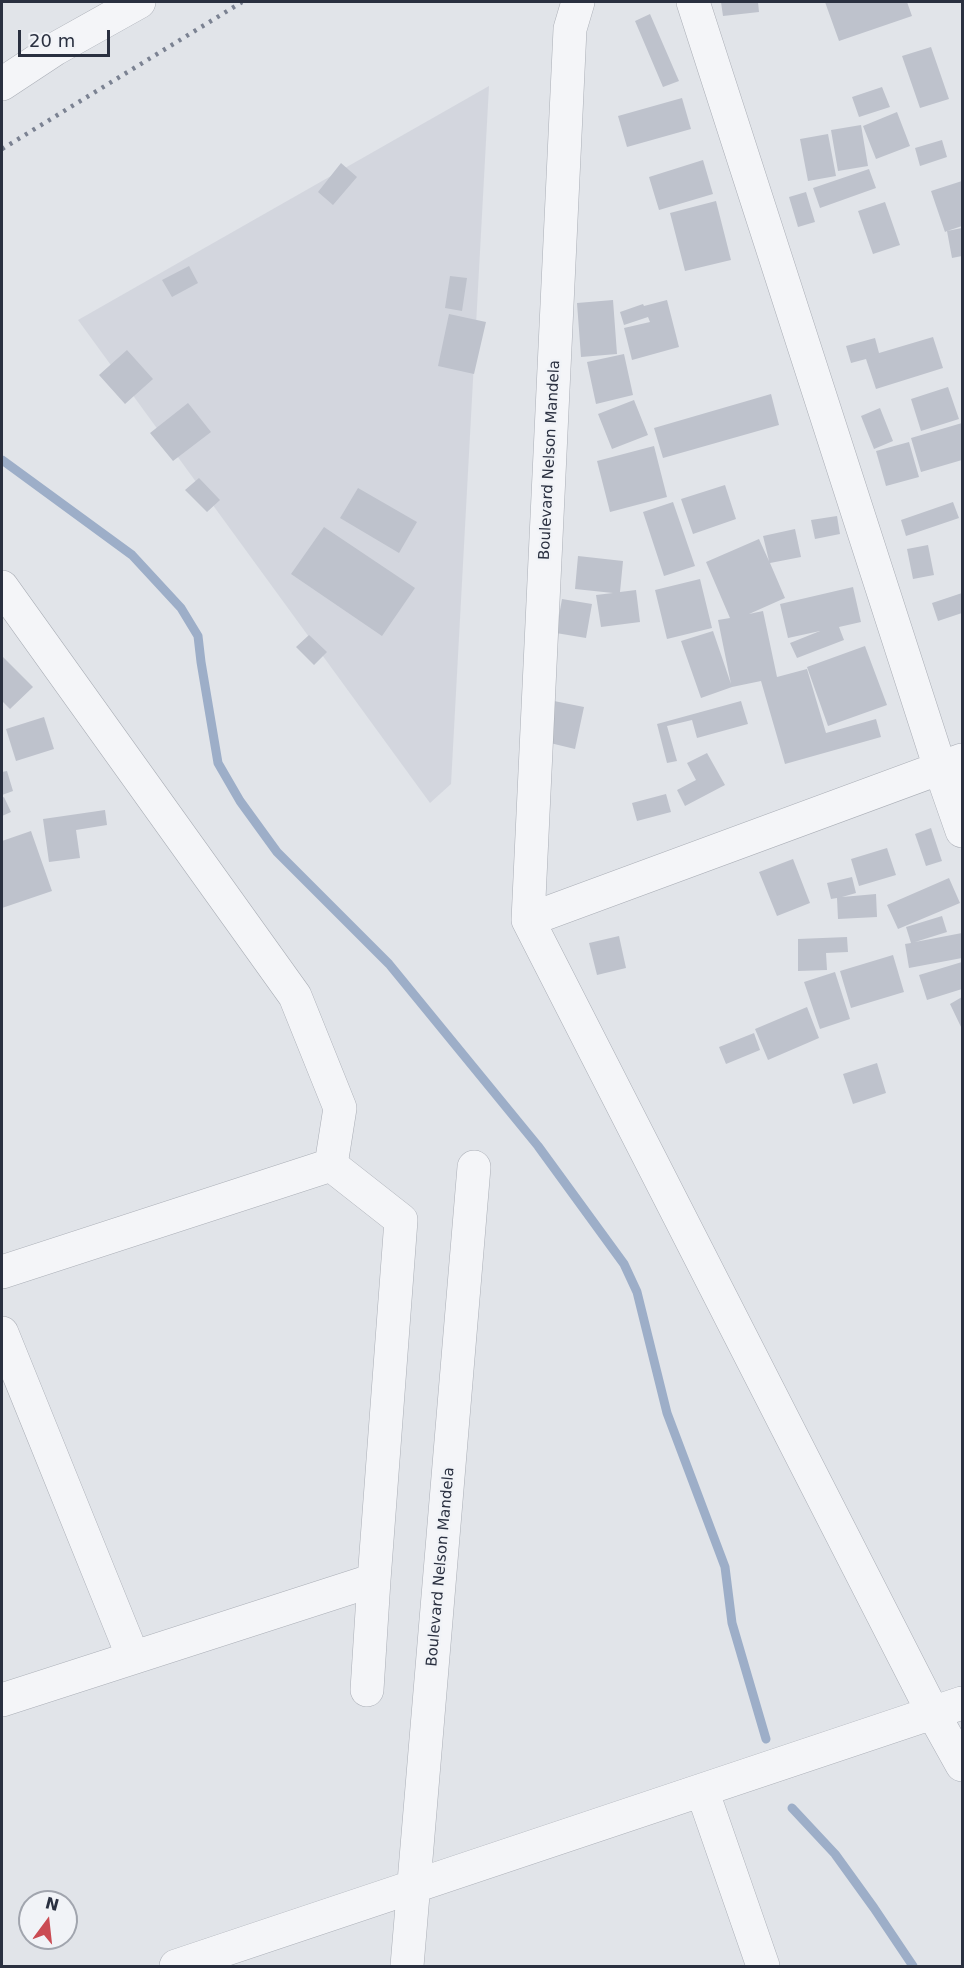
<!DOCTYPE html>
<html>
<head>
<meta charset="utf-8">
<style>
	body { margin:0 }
	#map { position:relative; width:964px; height:1968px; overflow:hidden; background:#e1e4e9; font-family:"DejaVu Sans",sans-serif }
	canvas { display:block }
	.frame { position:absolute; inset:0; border:3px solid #2a3040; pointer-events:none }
	.north { position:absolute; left:18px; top:1890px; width:60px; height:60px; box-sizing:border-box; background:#f1f3f7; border:2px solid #a1a5ae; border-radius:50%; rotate:15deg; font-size:16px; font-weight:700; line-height:24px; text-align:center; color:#2a3040 }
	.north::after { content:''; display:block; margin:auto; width:21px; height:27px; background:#ca4b53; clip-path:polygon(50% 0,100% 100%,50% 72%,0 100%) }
	.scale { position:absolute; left:18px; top:30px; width:92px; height:27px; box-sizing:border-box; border:3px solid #2a3040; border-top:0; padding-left:8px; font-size:18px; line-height:21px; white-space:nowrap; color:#2a3040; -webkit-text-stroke:4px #f1f3f7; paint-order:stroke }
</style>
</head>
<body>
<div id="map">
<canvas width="964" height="1968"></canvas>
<div class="frame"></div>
<div class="north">N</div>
<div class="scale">20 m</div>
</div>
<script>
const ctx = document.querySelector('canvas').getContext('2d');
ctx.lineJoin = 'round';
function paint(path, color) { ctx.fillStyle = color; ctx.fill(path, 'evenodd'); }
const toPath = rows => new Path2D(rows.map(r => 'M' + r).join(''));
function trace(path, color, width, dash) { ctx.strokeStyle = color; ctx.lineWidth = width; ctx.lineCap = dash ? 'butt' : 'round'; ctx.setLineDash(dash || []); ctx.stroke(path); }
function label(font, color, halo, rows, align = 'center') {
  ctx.font = font + ' "DejaVu Sans",sans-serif'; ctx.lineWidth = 5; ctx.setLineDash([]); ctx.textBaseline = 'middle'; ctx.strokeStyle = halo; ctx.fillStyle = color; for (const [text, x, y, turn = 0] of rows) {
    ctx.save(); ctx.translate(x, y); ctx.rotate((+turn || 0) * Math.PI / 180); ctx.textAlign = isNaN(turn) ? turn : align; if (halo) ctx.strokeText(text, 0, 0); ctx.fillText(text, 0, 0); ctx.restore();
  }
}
const built = toPath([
	[489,86,451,784,430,803,78,320]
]);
const stream = toPath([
	[2,460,132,555,181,608,198,636,201,662,218,763,240,801,277,852,389,964,538,1146,624,1264,637,1292,667,1413,725,1567,732,1623,766,1739],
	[792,1808,835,1854,874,1908,913,1966]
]);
const building = toPath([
	[721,2,758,2,759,12,723,16],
	[825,2,907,2,912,16,839,41],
	[650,14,679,81,663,87,635,21],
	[931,47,949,99,920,108,902,56],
	[882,87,890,107,859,117,852,97],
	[682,98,691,129,627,147,618,116],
	[897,112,910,146,876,159,863,126],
	[861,125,868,166,838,171,831,130],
	[828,134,836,176,808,181,800,139],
	[942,140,947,157,920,166,915,148],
	[703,160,713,194,659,210,649,177],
	[341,163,357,177,333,205,318,192],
	[869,169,876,188,820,208,813,188],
	[962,181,962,226,947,231,962,228,962,256,952,258,947,231,945,232,931,191],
	[806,192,815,222,798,227,789,197],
	[716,201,731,260,685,271,670,213],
	[885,202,900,245,873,254,858,211],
	[189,266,198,283,172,297,162,280],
	[450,276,467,278,462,311,445,308],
	[613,300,617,354,581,357,577,303],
	[667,300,679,347,632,360,624,328,650,322,648,317,624,325,620,312,643,304,644,306],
	[449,314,486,322,474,374,438,366],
	[933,337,943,368,876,389,866,359,851,363,846,346,875,338,879,353],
	[127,350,153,379,125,404,99,375],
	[624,354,633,395,596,404,587,362],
	[948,387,959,419,921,431,911,399],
	[771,394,779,425,663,458,654,428],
	[634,400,648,435,612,449,598,414],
	[188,403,211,432,173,461,150,433],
	[880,408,893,441,874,449,861,416],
	[962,423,962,460,921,472,911,438],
	[909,442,919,477,886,486,876,451],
	[654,446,667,497,610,512,597,461],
	[199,478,220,500,207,512,185,490],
	[725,485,736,519,693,534,681,499],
	[358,488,417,522,399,553,340,518],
	[673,502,695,566,664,576,643,512],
	[953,502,959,518,906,536,901,520],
	[837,516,840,534,815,539,811,520],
	[324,527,415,588,382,636,291,574],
	[795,529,801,557,770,563,785,598,749,614,763,611,777,677,807,669,826,733,876,719,881,737,785,764,761,681,732,687,701,698,681,641,713,631,731,684,718,620,730,618,706,562,759,539,769,561,763,536],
	[928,545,934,575,913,579,907,549],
	[578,556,623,561,620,592,636,590,640,622,601,627,596,595,613,593,575,589],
	[700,579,712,628,667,639,655,590],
	[853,587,861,622,839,627,844,640,797,658,790,643,820,631,788,638,780,604],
	[962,593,962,613,938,621,932,603],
	[562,599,592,604,586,638,556,633],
	[309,635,327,652,314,665,296,647],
	[865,646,887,705,828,726,807,667],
	[2,656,33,687,10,709,2,701],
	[554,701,584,707,575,749,546,742],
	[741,701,748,724,697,738,692,720,667,726,677,761,667,763,657,724],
	[44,717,54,749,16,761,6,729],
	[707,753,725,785,685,806,677,790,696,780,687,763],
	[7,771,13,791,2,795,2,772],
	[666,794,671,812,637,821,632,803],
	[4,797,11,812,2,816,2,798],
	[105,810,107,825,76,830,80,858,49,862,43,819],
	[931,828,942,861,926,866,915,834],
	[31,831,52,891,2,908,2,841],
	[887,848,896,875,859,886,851,859],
	[793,859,810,903,777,916,759,872],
	[852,877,856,893,842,897,876,894,877,917,838,919,837,898,831,899,827,883],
	[949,878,960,903,898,929,887,905],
	[942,916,947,932,915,942,962,933,962,958,909,968,905,944,911,943,906,927],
	[619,936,626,968,597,975,589,943],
	[847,937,848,952,826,953,827,970,798,971,798,939],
	[893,955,904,992,851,1008,840,971],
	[962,962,962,989,927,1000,919,975],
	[835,972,850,1019,820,1029,804,982],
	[962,997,962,1029,950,1004],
	[807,1007,819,1038,768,1060,755,1029],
	[754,1033,760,1050,726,1064,719,1047],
	[877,1063,886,1093,853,1104,843,1074]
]);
const street = toPath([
	[578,2,570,29,528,920,933,1713,962,1765],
	[693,2,940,768,962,831],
	[2,84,55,49,139,2],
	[2,587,295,996,340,1108,331,1165,2,1272],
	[528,920,962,760],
	[331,1165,401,1220,374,1580,367,1690],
	[2,1333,133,1657],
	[2,1700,374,1580],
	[702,1790,763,1966],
	[176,1966,962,1703],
	[407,1966,474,1167]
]);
const rail = toPath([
	[2,149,242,2]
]);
const streetNames = [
	["Boulevard Nelson Mandela",550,460,-87],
	["Boulevard Nelson Mandela",441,1567,-85]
];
paint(built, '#d3d6de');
trace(stream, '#9daec8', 9);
paint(building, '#bec2cc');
trace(street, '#aaaeb6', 34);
trace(street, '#f4f5f8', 33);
trace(rail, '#7b8292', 4.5, [3, 6]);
label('15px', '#2a3040', '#f1f3f7', streetNames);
</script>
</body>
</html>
